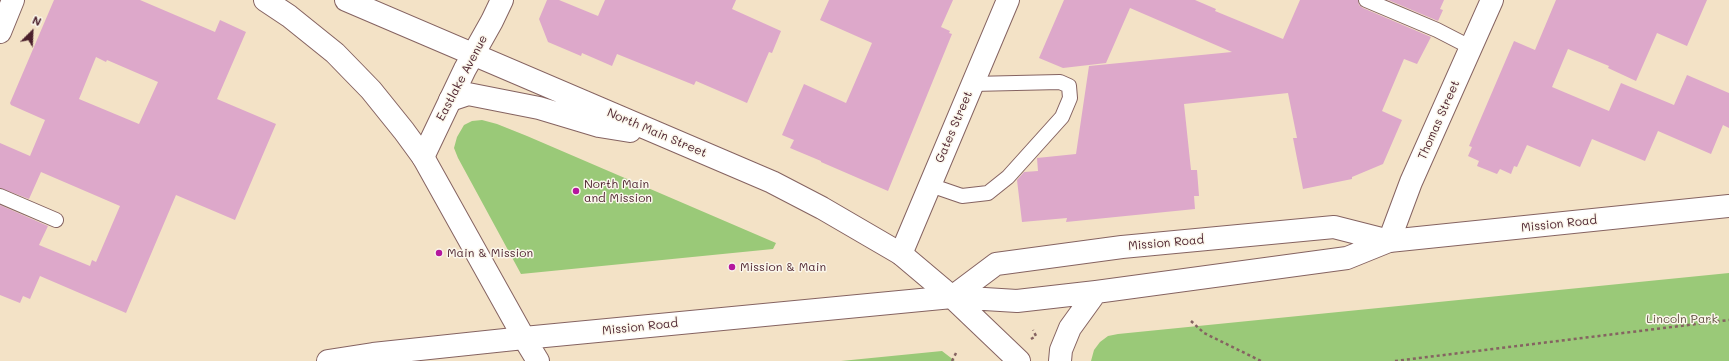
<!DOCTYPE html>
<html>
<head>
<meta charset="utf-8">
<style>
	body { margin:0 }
	#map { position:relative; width:1729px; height:361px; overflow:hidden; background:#f3e2c6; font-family:Mali,sans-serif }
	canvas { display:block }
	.north { position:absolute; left:12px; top:12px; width:40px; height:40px; -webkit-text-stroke:3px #fbf7ec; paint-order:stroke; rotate:24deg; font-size:11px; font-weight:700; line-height:16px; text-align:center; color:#4a1f2b }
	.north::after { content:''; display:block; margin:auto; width:14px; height:18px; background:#4a1f2b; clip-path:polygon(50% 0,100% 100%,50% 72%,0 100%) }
</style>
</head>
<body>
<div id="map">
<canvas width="1729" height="361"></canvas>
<div class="north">N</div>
</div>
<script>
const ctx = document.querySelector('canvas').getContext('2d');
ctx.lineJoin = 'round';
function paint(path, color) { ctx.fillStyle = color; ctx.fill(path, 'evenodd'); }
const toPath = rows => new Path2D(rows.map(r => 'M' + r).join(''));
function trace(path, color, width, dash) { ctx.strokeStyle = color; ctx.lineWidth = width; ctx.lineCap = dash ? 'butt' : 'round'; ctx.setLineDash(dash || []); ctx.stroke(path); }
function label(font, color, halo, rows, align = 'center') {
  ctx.font = font + ' Mali,sans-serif'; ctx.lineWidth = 3; ctx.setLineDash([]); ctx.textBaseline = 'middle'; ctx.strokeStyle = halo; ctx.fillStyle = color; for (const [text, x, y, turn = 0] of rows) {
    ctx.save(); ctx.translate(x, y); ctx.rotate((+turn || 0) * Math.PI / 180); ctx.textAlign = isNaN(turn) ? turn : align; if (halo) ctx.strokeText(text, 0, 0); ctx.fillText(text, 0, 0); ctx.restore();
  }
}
const green = toPath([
	[482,120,497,124,527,136,776,243,773,249,521,274,458,158,454,148,457,137,464,125,472,121],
	[1729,273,1729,361,1091,361,1094,350,1100,342,1108,336,1118,334],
	[942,351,955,361,841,361]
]);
const building = toPath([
	[54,0,140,0,215,32,220,20,246,32,217,99,276,124,235,220,176,195,126,313,40,276,30,299,23,296,20,303,0,295,0,205,48,226,39,245,90,266,92,260,96,262,120,206,41,172,29,199,0,188,0,143,30,156,45,120,11,105,10,103],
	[96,57,106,62,107,60,158,82,139,124,79,99],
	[547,0,559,0,598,16,605,0,736,0,732,9,781,31,772,53,769,52,747,103,696,81,694,85,617,54,612,66,582,53,581,56,548,42,539,19],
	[829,0,953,0,941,27,950,31,949,33,952,34,888,191,821,162,821,161,790,148,794,140,782,135,804,84,846,103,872,43,820,20],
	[1064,0,1195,0,1216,9,1215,11,1283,39,1300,0,1358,0,1359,5,1363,8,1431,37,1417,64,1404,59,1382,111,1402,120,1383,164,1352,177,1352,179,1303,189,1293,138,1297,138,1288,93,1184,104,1191,170,1197,170,1199,196,1194,196,1195,209,1066,222,1067,218,1022,222,1017,180,1024,172,1038,171,1037,158,1076,154,1089,66,1232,52,1130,8,1106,63,1063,68,1039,58],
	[1388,0,1444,0,1440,9,1443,10,1438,21],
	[1556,0,1707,0,1687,46,1657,33,1636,81,1608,68,1609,66,1568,49,1552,87,1609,111,1621,83,1674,105,1687,75,1729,93,1729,128,1723,125,1711,154,1658,131,1645,161,1592,139,1580,167,1527,145,1517,167,1514,166,1511,174,1500,169,1497,174,1477,166,1479,161,1468,156,1472,147,1469,146,1514,41,1535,50]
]);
const path = toPath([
	[1191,321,1204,333,1261,361],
	[1031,339,1036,336,1033,330],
	[952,361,957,351],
	[1395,361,1729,320]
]);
const lane = toPath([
	[1366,0,1437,30,1472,48],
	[930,185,962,196,988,193,1008,177,1062,117,1070,98,1069,86,1060,82,972,84],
	[0,196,56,220]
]);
const street = toPath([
	[0,32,13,0],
	[423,157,465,69,492,21,502,0],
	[1389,241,1411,182,1492,0],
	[901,254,1008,0]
]);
const secondary = toPath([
	[265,0,289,16,335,53,371,90,404,131,423,157,524,338],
	[346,0,772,182,822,208,901,254,952,297],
	[450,100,468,94,539,108,599,126,630,131]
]);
const primary = toPath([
	[952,297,996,264,1122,247,1334,227,1389,241],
	[952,297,1019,361],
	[524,338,538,361],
	[328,361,373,354,524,338,952,297,1017,301,1096,292,1347,258,1389,241,1729,206],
	[1060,361,1061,350,1070,328,1096,292]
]);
const markers = [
	[576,191,4,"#b5179e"],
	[439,253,4,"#b5179e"],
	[732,267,4,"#b5179e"]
];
const streetNames = [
	["Eastlake Avenue",462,78,-62],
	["Thomas Street",1439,120,-66],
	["Gates Street",954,127,-67],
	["North Main Street",657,133,23],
	["Mission Road",1559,224,-6],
	["Mission Road",1166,243,-5],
	["Mission Road",640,327,-6]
];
const poiNames = [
	["North Main",584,184],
	["and Mission",584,198],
	["Main & Mission",447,253],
	["Mission & Main",740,267]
];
const parkNames = [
	["Lincoln Park",1682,319]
];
paint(green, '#9ac978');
paint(building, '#dda8ca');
trace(lane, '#856361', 16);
trace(street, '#856361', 24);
trace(secondary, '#856361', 24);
trace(primary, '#856361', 24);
trace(path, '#856361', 2.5, [3, 3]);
trace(lane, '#fff', 14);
trace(street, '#fff', 22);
trace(secondary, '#fff', 22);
trace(primary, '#fff', 22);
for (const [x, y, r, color] of markers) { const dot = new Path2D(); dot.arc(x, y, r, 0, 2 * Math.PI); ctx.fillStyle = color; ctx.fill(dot); trace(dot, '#fbf7ec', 1.5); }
label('12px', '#4a1f2b', '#fbf7ec', streetNames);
label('12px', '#4a1f2b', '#fbf7ec', poiNames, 'left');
label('12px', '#625242', '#fbf7ec', parkNames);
</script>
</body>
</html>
